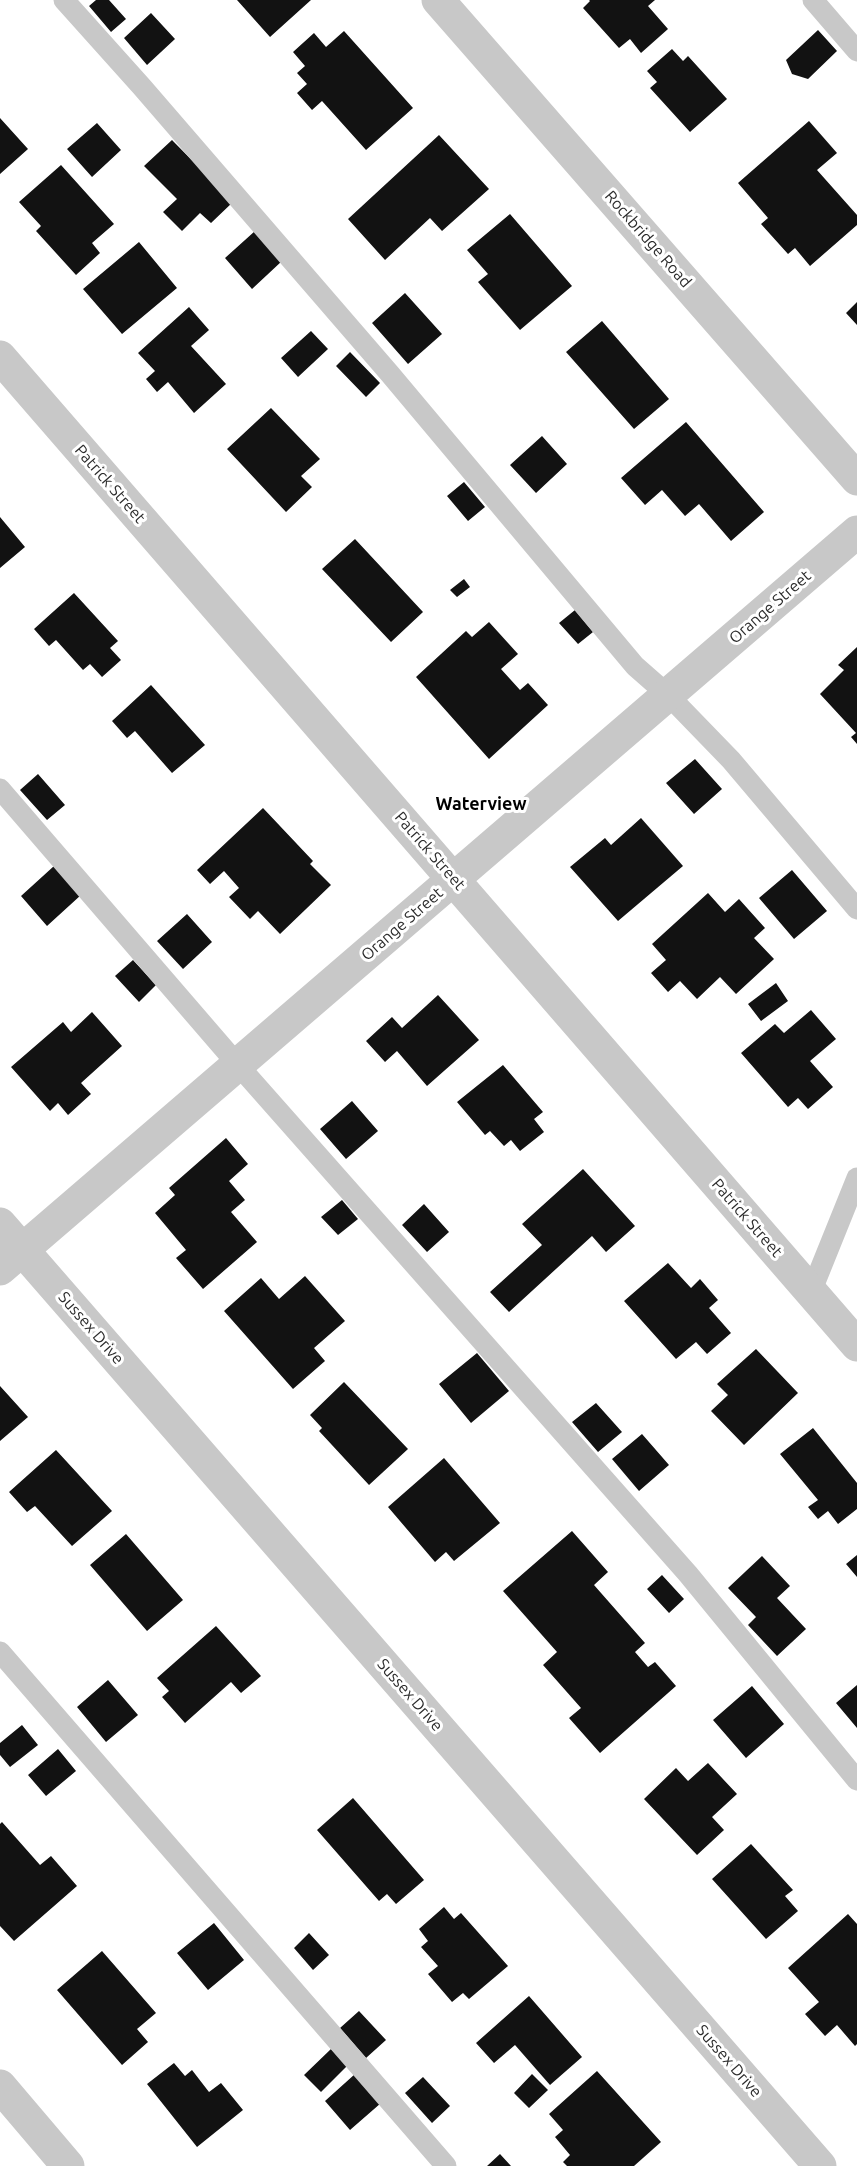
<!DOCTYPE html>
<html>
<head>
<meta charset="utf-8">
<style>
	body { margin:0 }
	canvas { display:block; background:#fff }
</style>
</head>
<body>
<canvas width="857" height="2166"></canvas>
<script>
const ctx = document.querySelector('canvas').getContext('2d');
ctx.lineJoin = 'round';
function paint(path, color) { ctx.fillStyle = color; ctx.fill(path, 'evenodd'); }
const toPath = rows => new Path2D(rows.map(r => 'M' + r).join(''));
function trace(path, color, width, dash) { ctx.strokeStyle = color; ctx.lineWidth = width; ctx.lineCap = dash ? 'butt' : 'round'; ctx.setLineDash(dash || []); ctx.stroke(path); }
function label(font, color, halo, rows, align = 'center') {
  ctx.font = font + ' Ubuntu,sans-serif'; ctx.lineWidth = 6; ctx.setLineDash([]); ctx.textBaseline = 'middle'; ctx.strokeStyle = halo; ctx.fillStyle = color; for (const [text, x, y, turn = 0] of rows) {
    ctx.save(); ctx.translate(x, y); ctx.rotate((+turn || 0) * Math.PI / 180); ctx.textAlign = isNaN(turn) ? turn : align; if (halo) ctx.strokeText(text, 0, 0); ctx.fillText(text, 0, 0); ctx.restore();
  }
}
const building = toPath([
	[96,0,109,0,126,19,111,32,89,6],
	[237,0,311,0,270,37],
	[589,0,655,0,648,6,668,29,641,53,630,39,619,48,583,8,590,1],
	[151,13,175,39,147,65,124,38],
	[818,30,837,51,808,79,792,74,786,60],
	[344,31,413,108,366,150,322,101,312,110,297,93,307,84,297,73,305,66,293,52,314,33,326,47],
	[672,49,683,61,688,56,727,99,690,132,650,88,657,82,647,71],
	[0,118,28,149,0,174],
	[809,121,837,153,817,170,857,215,857,225,810,266,795,248,788,254,761,224,768,218,738,183],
	[97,123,121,150,92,177,67,149],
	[439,135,489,189,442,231,430,218,385,260,348,219],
	[172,140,233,202,211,223,200,213,182,231,163,212,177,199,144,166],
	[61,165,114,224,92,243,100,253,76,275,36,231,41,226,19,202],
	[510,214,572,286,520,330,478,282,488,274,467,250],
	[255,231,282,261,252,289,225,258],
	[139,242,177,288,122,334,83,289],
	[405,293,442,334,408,364,372,323],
	[857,302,857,325,846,313],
	[189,307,209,330,191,346,226,384,194,413,168,382,157,392,146,379,155,371,138,353],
	[602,321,669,399,634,429,566,352],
	[311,331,328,349,298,377,281,358],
	[350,352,380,383,366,397,336,366],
	[271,408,320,459,301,476,312,487,286,512,227,449],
	[686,422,764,512,731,541,699,504,685,516,662,490,645,505,621,478],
	[542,436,567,464,536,493,510,465],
	[464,482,485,507,468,521,447,496],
	[0,517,25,547,0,568],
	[355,539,423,612,391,642,322,569],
	[464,579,470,587,457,597,450,590],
	[74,593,118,641,110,648,121,660,102,677,90,664,83,670,56,640,49,646,34,629],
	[575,610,593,632,578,644,559,623],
	[489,622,518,654,501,669,520,690,528,683,548,705,489,759,416,677,466,631,472,637],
	[857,647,857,744,851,737,856,733,820,694,844,670,838,665],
	[151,685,205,745,172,773,135,731,127,738,112,721],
	[695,759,722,789,694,814,666,783],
	[38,774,65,805,47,820,20,790],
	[263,808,313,861,310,864,331,885,280,934,258,911,250,919,229,897,239,888,224,871,210,884,197,870],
	[641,818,683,866,618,921,570,867,605,838,611,845],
	[54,866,81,895,47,926,21,896],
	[792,870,827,911,794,939,759,898],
	[708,893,725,912,739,899,765,928,754,938,774,959,736,994,720,977,697,999,680,981,668,992,651,973,666,960,652,944],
	[187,914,212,942,183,969,157,941],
	[133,960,156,985,139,1002,115,976],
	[776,983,788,1001,761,1021,748,1004],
	[438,995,479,1040,427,1086,397,1051,385,1062,366,1041,392,1017,402,1028],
	[811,1010,836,1039,810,1061,833,1087,808,1109,798,1098,788,1107,741,1053,775,1024,784,1033],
	[92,1012,122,1046,81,1083,91,1094,68,1115,58,1103,50,1111,11,1067,63,1022,71,1032],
	[503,1065,543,1112,534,1119,544,1132,520,1151,511,1140,504,1146,490,1131,485,1135,457,1102],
	[352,1101,378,1131,346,1159,320,1129],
	[226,1138,248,1164,229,1181,245,1200,231,1212,257,1242,203,1289,176,1258,186,1250,155,1213,175,1195,169,1188],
	[583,1169,635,1226,606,1252,592,1236,509,1312,490,1292,542,1245,522,1224],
	[342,1200,358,1219,338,1235,321,1217],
	[424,1204,449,1232,427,1252,402,1225],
	[668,1263,691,1288,700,1279,718,1300,709,1308,731,1333,707,1354,696,1342,676,1359,624,1301],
	[305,1276,345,1321,314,1348,325,1361,293,1389,224,1311,261,1278,279,1299],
	[756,1349,798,1393,744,1445,711,1411,728,1395,717,1384],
	[477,1353,509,1391,471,1423,439,1384],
	[344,1382,408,1449,369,1485,319,1431,322,1428,310,1415],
	[0,1386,28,1417,0,1441],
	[596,1403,622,1432,598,1452,572,1422],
	[813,1428,857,1483,857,1509,838,1524,828,1511,818,1519,808,1507,818,1500,780,1454],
	[642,1434,669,1465,639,1491,612,1459],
	[56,1450,112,1511,72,1546,35,1506,27,1512,9,1492],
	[444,1458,500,1523,454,1561,446,1552,435,1562,388,1507],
	[572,1531,608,1572,594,1585,645,1643,635,1652,648,1667,655,1662,676,1686,600,1753,569,1718,581,1708,543,1665,557,1652,503,1591],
	[126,1534,183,1600,147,1631,90,1565],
	[857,1555,857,1577,846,1564],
	[762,1556,790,1586,777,1598,806,1629,777,1656,748,1625,756,1617,728,1588],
	[662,1575,684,1599,669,1613,647,1589],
	[216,1626,261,1676,241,1693,231,1682,185,1723,162,1697,169,1691,157,1678],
	[108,1680,138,1715,106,1742,77,1707],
	[857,1685,857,1728,836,1703],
	[752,1686,784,1724,746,1758,713,1720],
	[22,1725,38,1745,10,1767,0,1755,0,1743],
	[58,1749,76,1771,46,1796,28,1775],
	[708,1763,737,1794,712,1817,724,1830,697,1855,644,1799,676,1768,688,1781],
	[353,1798,424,1880,396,1904,387,1894,379,1901,317,1830],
	[2,1822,40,1865,51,1856,77,1886,14,1941,0,1926,0,1824],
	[751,1844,793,1890,785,1896,798,1911,766,1939,712,1879],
	[444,1907,454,1919,461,1913,508,1966,469,1999,463,1993,452,2002,428,1974,438,1966,421,1947,428,1941,419,1929],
	[848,1914,857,1924,857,2044,855,2046,837,2025,825,2036,805,2014,819,2002,788,1968],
	[214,1923,244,1960,208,1990,177,1953],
	[309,1933,329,1955,313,1970,294,1948],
	[102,1951,156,2013,137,2029,148,2042,122,2065,57,1990],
	[529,1996,582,2057,550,2085,515,2045,494,2063,476,2043],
	[359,2011,386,2040,366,2058,340,2028],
	[331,2049,347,2066,321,2092,304,2075],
	[174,2063,185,2076,192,2070,209,2092,221,2083,243,2110,197,2147,147,2084],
	[597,2071,661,2142,634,2166,567,2166,563,2162,570,2155,555,2137,563,2130,549,2114],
	[355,2074,381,2103,350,2130,325,2101],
	[532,2074,548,2090,529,2108,514,2093],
	[423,2077,450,2106,432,2123,405,2093],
	[500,2154,511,2166,487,2166]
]);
const lane = toPath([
	[64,0,142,87,390,374,635,666,668,695,731,760,857,909],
	[813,0,857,51],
	[0,789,238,1065,688,1574,857,1780],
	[811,1292,857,1178],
	[0,1652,446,2166]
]);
const street = toPath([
	[438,0,857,479],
	[0,357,857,1345],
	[0,1224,820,2166],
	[0,1269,857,532],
	[0,2086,68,2166]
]);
const streetNames = [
	["Rockbridge Road",648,239,49],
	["Patrick Street",110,484,49],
	["Orange Street",770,607,-41],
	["Patrick Street",430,851,49],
	["Orange Street",402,924,-41],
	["Patrick Street",747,1218,49],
	["Sussex Drive",91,1328,49],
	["Sussex Drive",410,1695,49],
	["Sussex Drive",729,2061,49]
];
const neighbourhoodNames = [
	["Waterview",481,804]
];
paint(building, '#121212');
trace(lane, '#c8c8c8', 21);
trace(street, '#c8c8c8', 33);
label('16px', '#2b2b2b', '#fff', streetNames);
label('bold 18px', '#000', '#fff', neighbourhoodNames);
</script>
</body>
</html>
